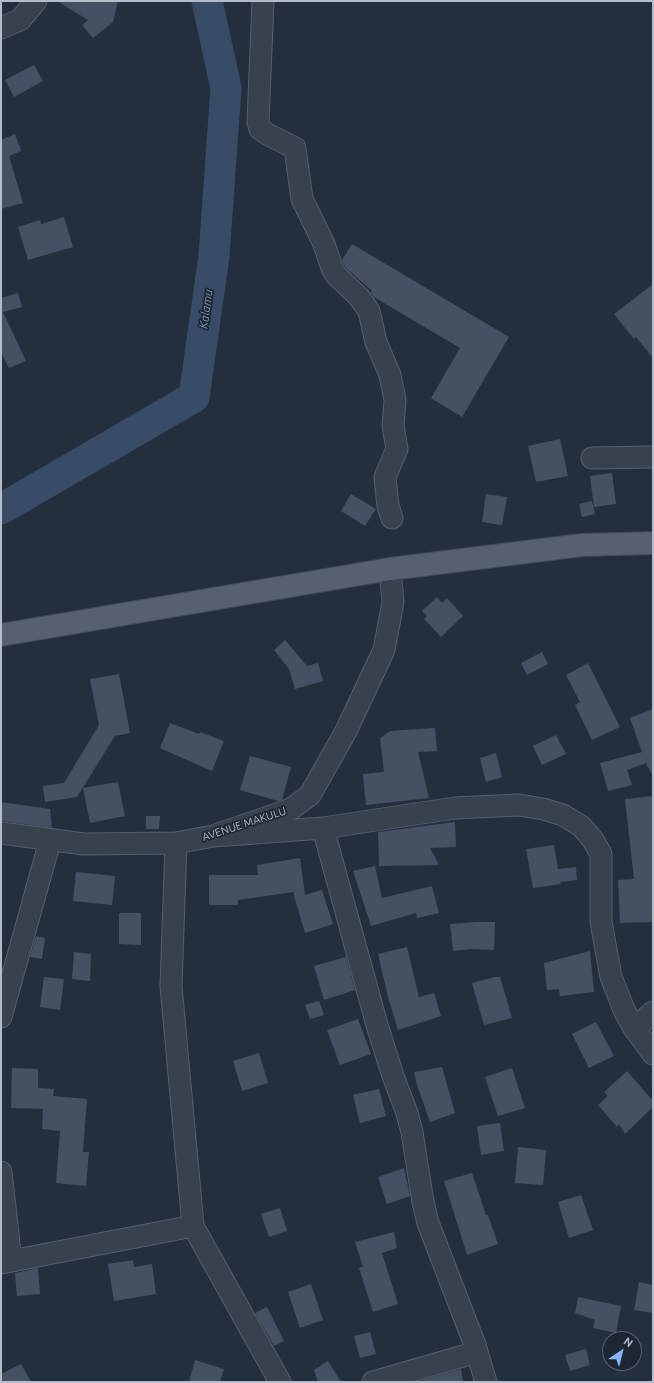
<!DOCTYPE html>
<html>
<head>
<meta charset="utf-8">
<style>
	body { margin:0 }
	#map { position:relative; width:654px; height:1383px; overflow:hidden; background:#242f3e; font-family:Ubuntu,sans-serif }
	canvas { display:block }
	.frame { position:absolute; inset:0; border:2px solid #b4bcc9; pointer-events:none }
	.north { position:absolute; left:602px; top:1331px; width:40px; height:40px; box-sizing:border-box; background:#1d2633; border:1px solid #59626f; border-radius:50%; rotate:35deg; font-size:11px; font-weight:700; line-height:16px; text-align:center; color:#b4bcc9 }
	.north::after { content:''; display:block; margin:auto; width:14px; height:18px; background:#8ab4f8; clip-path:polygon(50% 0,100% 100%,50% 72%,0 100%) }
</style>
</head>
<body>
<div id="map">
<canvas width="654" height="1383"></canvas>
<div class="frame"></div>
<div class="north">N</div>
</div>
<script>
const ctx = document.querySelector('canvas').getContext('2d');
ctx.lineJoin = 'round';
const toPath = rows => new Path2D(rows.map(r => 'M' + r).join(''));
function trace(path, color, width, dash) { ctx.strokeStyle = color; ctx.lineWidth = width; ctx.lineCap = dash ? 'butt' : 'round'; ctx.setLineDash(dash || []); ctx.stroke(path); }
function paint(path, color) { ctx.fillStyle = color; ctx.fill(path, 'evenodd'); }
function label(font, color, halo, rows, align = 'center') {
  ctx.font = font + ' Ubuntu,sans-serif'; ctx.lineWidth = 3.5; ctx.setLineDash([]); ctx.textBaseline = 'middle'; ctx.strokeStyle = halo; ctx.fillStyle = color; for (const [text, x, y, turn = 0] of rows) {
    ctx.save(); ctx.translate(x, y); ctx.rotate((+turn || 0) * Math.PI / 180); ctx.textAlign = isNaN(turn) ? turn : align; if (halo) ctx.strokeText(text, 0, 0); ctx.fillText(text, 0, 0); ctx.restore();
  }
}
const river = toPath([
	[1,509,194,397,214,256,226,88,207,1]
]);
const building = toPath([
	[57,1,118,1,113,22,93,38,82,25,88,20],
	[34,65,43,81,14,97,5,80],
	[15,134,21,151,9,156,23,203,1,209,1,140],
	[64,217,73,247,28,260,18,227,40,220,41,224],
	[352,244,509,337,462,417,431,398,460,348,374,297,371,293,372,291,346,268,343,263,342,260],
	[653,284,653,358,636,337,634,339,614,314],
	[18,293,22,307,3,312,26,361,9,368,1,352,1,298],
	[560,439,568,476,536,482,528,446],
	[612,473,616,504,594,507,590,476],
	[351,494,376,509,365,526,341,511],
	[486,494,507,497,502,525,482,522],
	[592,501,595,514,582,517,579,504],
	[437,597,442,603,447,598,463,616,441,637,424,619,427,616,422,611],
	[285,640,307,666,318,663,323,681,295,689,289,669,274,650],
	[542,652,548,664,527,675,521,663],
	[588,663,620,727,592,740,575,705,580,702,566,675],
	[119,674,130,733,115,736,77,797,45,802,43,786,64,783,99,725,90,679],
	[653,709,653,776,646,763,627,770,632,785,608,791,600,763,642,752,630,718],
	[170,723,199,734,200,732,224,741,212,771,160,748],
	[435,728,437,751,418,752,429,798,366,805,363,774,384,772,380,738,390,731],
	[556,735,566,754,542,765,533,746],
	[496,753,502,777,486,782,480,758],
	[250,756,291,767,282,800,278,801,240,790],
	[118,782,125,816,90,823,83,788],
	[653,796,653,922,620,923,618,880,634,879,625,799],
	[1,802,50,809,52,828,1,821],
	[146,816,160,816,159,829,146,829],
	[455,822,456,847,430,848,439,865,379,866,378,832],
	[554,845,558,869,576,867,577,880,560,882,561,884,533,888,526,849],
	[300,858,305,895,322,890,333,924,305,933,293,892,238,900,238,905,209,905,209,875,258,875,257,865],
	[375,866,382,898,432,886,439,913,417,918,416,913,371,926,353,871],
	[76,872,115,876,112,905,73,901],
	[119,913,141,913,141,945,119,944],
	[477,922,495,922,494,950,471,949,453,951,450,924],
	[36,936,45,938,42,959,30,957],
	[407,947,419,997,434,993,441,1016,398,1030,388,997,378,954],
	[590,951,594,992,560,996,559,989,547,990,544,963],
	[74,952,91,954,90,981,72,979],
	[346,957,355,990,324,1000,314,966],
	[44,977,64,979,60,1010,40,1007],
	[495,977,500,977,512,1018,484,1025,472,983],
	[319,1001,324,1015,310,1019,305,1005],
	[358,1019,371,1054,340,1065,327,1030],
	[596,1022,614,1056,589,1068,572,1034],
	[259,1053,268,1083,242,1091,233,1061],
	[442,1067,455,1113,430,1122,417,1085,414,1072],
	[12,1068,38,1069,38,1088,54,1089,53,1096,87,1099,83,1152,89,1152,86,1186,56,1183,60,1131,42,1129,43,1109,11,1108],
	[512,1068,525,1108,498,1116,485,1077],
	[627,1071,653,1101,653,1107,625,1134,619,1124,617,1127,598,1105,608,1096,604,1092],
	[379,1089,386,1116,360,1123,353,1095],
	[500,1123,504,1151,481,1155,477,1126],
	[518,1147,546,1150,543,1185,515,1183],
	[404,1168,410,1196,387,1204,378,1177],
	[472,1173,486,1215,488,1215,498,1244,467,1255,444,1181],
	[581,1195,593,1230,569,1238,558,1202],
	[280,1208,287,1231,269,1237,261,1214],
	[394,1232,397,1248,382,1253,398,1304,373,1312,359,1268,363,1267,355,1242],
	[133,1260,134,1267,152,1264,156,1294,114,1301,108,1264],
	[38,1268,40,1294,17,1296,15,1273],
	[639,1282,653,1285,653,1313,634,1310],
	[311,1284,323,1320,300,1328,288,1292],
	[578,1297,621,1306,616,1333,593,1328,595,1320,575,1313],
	[267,1307,284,1341,274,1346,255,1313],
	[370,1332,376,1354,360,1358,354,1336],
	[586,1349,590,1365,570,1371,565,1355],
	[195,1360,224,1369,220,1382,189,1382],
	[328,1361,341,1382,318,1382,314,1370],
	[21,1364,31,1382,1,1382,1,1374],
	[461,1369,463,1382,419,1382,419,1381]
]);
const minor = toPath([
	[263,1,258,122,260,129,267,134,295,148,302,199,324,244,332,268,336,275,359,297,369,311,376,342,390,375,395,400,393,426,397,449,385,477,388,506,392,518],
	[1,28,20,20,36,1],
	[592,458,653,457],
	[323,828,377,1025,393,1076,407,1113,412,1132,423,1202,428,1223,475,1345,486,1382],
	[1,833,84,844,176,843,213,836,291,809,310,795,346,731,384,650,393,602,390,569],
	[213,836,323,828,455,808,519,805,543,809,563,815,581,826,593,840,601,854,601,922,611,977,625,1012,634,1028,653,1054],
	[176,843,171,986,193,1226],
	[1,1017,50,841],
	[634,1028,653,1012],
	[1,1172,11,1261],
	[1,1263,193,1226,280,1382],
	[373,1382,477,1352]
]);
const major = toPath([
	[1,635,390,569,582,545,653,543]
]);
const streetNames = [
	["AVENUE MAKULU",244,824,-18]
];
const waterNames = [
	["Kalamu",206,309,-82]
];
trace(river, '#394c67', 31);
paint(building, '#455162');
trace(minor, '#565f6c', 23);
trace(major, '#414a57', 24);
trace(minor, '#38414e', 21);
trace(major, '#56606e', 22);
label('11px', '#b4bcc9', '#1d2633', streetNames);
label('italic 12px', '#7c92b1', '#1d2633', waterNames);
</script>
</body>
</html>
